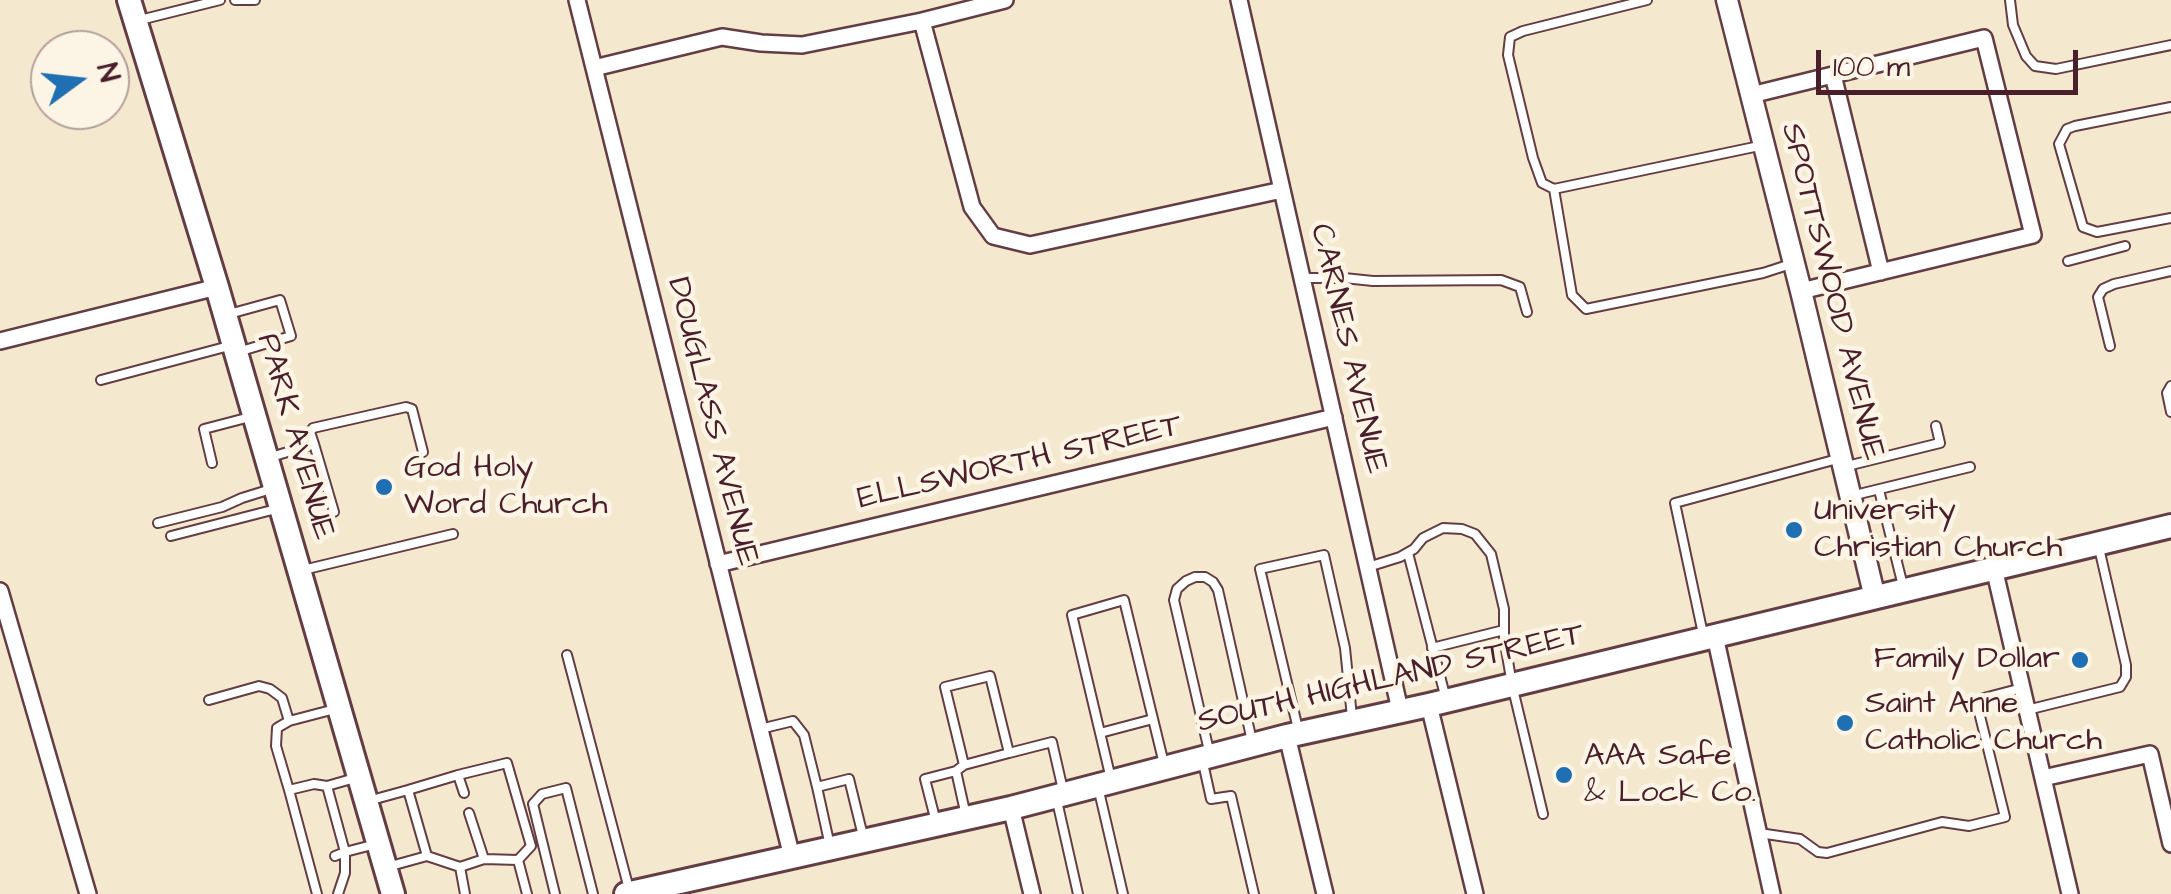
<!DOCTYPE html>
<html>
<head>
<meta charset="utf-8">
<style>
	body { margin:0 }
	#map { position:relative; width:2171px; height:894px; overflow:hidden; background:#f4e9cf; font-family:"Architects Daughter",sans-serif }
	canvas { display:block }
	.north { position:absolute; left:30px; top:30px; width:100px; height:100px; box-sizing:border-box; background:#fcf5e5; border:2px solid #b59f9b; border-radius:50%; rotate:75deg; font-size:28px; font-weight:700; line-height:40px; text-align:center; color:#4a1f2b }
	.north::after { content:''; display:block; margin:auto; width:35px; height:45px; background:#1f6fb2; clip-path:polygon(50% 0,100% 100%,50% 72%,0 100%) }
	.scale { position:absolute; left:1816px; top:50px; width:262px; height:45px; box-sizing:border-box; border:5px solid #4a1f2b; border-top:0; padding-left:12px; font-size:30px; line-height:35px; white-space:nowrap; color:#4a1f2b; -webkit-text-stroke:8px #fcf5e5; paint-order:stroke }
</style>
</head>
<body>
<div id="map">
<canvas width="2171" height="894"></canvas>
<div class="north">N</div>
<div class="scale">100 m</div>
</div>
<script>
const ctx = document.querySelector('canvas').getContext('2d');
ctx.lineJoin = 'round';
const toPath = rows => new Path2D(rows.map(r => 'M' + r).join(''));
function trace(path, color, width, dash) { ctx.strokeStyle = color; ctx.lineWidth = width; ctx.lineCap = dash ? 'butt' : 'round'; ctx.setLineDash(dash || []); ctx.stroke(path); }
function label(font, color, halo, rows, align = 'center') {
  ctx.font = font + ' "Architects Daughter",sans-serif'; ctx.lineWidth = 9; ctx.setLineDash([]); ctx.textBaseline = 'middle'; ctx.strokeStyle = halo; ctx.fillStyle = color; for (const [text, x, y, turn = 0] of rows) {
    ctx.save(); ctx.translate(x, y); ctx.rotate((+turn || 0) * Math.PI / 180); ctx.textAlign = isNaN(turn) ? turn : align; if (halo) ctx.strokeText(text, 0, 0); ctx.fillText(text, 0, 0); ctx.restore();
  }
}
const service = toPath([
	[235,0,255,0],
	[1647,0,1523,31,1510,37,1508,55,1533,158,1542,183,1554,189,1764,145],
	[2010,0,2013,25,2026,56,2035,66,2056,69,2171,45],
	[140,20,220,0],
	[2171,107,2075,126,2067,129,2059,144,2083,227,2097,232,2171,218],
	[1554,189,1572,295,1586,309,1763,273,1794,263],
	[2068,261,2125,246],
	[1302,278,1344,278,1373,281,1501,280,1520,287,1527,312],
	[229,314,280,300,291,336,238,352],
	[2110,346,2098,297,2103,289,2114,284,2171,271],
	[101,380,229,346],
	[2171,386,2167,393,2171,412],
	[314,444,334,512],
	[271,457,314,444,310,432,313,428,406,407,412,409,423,452],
	[212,463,204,429,250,417],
	[1843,467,1940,443,1936,426],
	[1879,490,1903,586],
	[1855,495,1970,467],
	[158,523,222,507,242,498,271,489],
	[171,536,276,509],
	[1408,553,1446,699],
	[1368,567,1400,557,1414,549,1423,538,1443,528,1462,529,1475,534,1491,554,1504,609,1504,637,1512,685,1543,814],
	[303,570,453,534],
	[1703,634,1675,503,1841,458],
	[1432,648,1504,630],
	[567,655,629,889],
	[209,700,259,686,270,689,282,698,289,721],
	[2027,710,2120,687,2126,677,2126,665,2099,548],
	[760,729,793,721,804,735,817,787],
	[1298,729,1260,569,1324,555,1345,648,1352,717],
	[1100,733,1153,719],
	[1210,755,1174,600,1177,589,1186,581,1195,577,1205,577,1213,582,1218,590,1252,741],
	[1203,763,1211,799,1231,796,1254,894],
	[964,765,1009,753],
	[956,771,966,816],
	[458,775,507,763,531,846,518,860],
	[355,778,327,786,345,852,376,844],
	[1111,779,1072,615,1124,600,1164,764],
	[327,786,314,784,289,790,276,746,277,728,289,721,335,709],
	[1098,787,1123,894],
	[289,790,317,894],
	[408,790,458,775,464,793],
	[368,801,408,790,427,856],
	[1057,801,1078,894],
	[469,813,484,859],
	[936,822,925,779,956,771,964,765,945,687,990,676,1009,753,1052,742,1063,790],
	[1759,833,1800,839,1818,852,1827,853,1942,822,1969,826,2005,817,1976,700,2022,688],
	[830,846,817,787,849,779,863,836],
	[335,856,345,852,345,873,338,894],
	[387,867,427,856,460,867],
	[465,894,460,867,484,859,518,860,527,894],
	[555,894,533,804,542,794,566,788,593,894]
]);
const minor = toPath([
	[577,0,792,857],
	[1239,0,1400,710],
	[922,21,972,207,993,236,1030,245,1282,190],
	[594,68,722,37,761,43,802,45,922,21,1005,0],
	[1833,75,1881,272],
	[1751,95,1984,38,2033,235,1801,291],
	[0,341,217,287],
	[718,564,1334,417],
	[1994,568,2070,894],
	[0,591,88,894],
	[1715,636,1772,894],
	[1429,705,1475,894],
	[1287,736,1325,894],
	[2043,778,2150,754,2171,844],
	[1011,808,1032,894]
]);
const tertiary = toPath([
	[1727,0,1801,291,1875,598]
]);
const secondary = toPath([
	[129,0,217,287,393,894],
	[626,894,1011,808,1287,736,1429,705,2171,526]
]);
const markers = [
	[384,487,10,"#1f6fb2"],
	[1794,530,10,"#1f6fb2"],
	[2080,660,10,"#1f6fb2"],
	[1845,723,10,"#1f6fb2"],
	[1564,775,10,"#1f6fb2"]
];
const streetNames = [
	["SPOTTSWOOD AVENUE",1831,292,76],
	["CARNES AVENUE",1347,349,77],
	["DOUGLASS AVENUE",711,422,76],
	["PARK AVENUE",294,437,74],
	["ELLSWORTH STREET",1020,464,-13],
	["SOUTH HIGHLAND STREET",1391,680,-13]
];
const poiNames = [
	["God Holy",404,469],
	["Word Church",404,506],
	["University",1814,512],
	["Christian Church",1814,549],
	["Family Dollar",2060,660,"right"],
	["Saint Anne",1865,705],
	["Catholic Church",1865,742],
	["AAA Safe",1584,757],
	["& Lock Co.",1584,794]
];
trace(service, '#643d44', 12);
trace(minor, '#643d44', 20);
trace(tertiary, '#643d44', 25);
trace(secondary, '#643d44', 28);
trace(service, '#fff', 8);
trace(minor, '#fff', 15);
trace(tertiary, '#fff', 20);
trace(secondary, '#fff', 22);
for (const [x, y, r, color] of markers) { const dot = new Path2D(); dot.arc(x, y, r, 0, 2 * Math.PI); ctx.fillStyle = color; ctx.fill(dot); trace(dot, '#fcf5e5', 4); }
label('32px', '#4a1f2b', '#fcf5e5', streetNames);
label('32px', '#4a1f2b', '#fcf5e5', poiNames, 'left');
</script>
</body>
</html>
